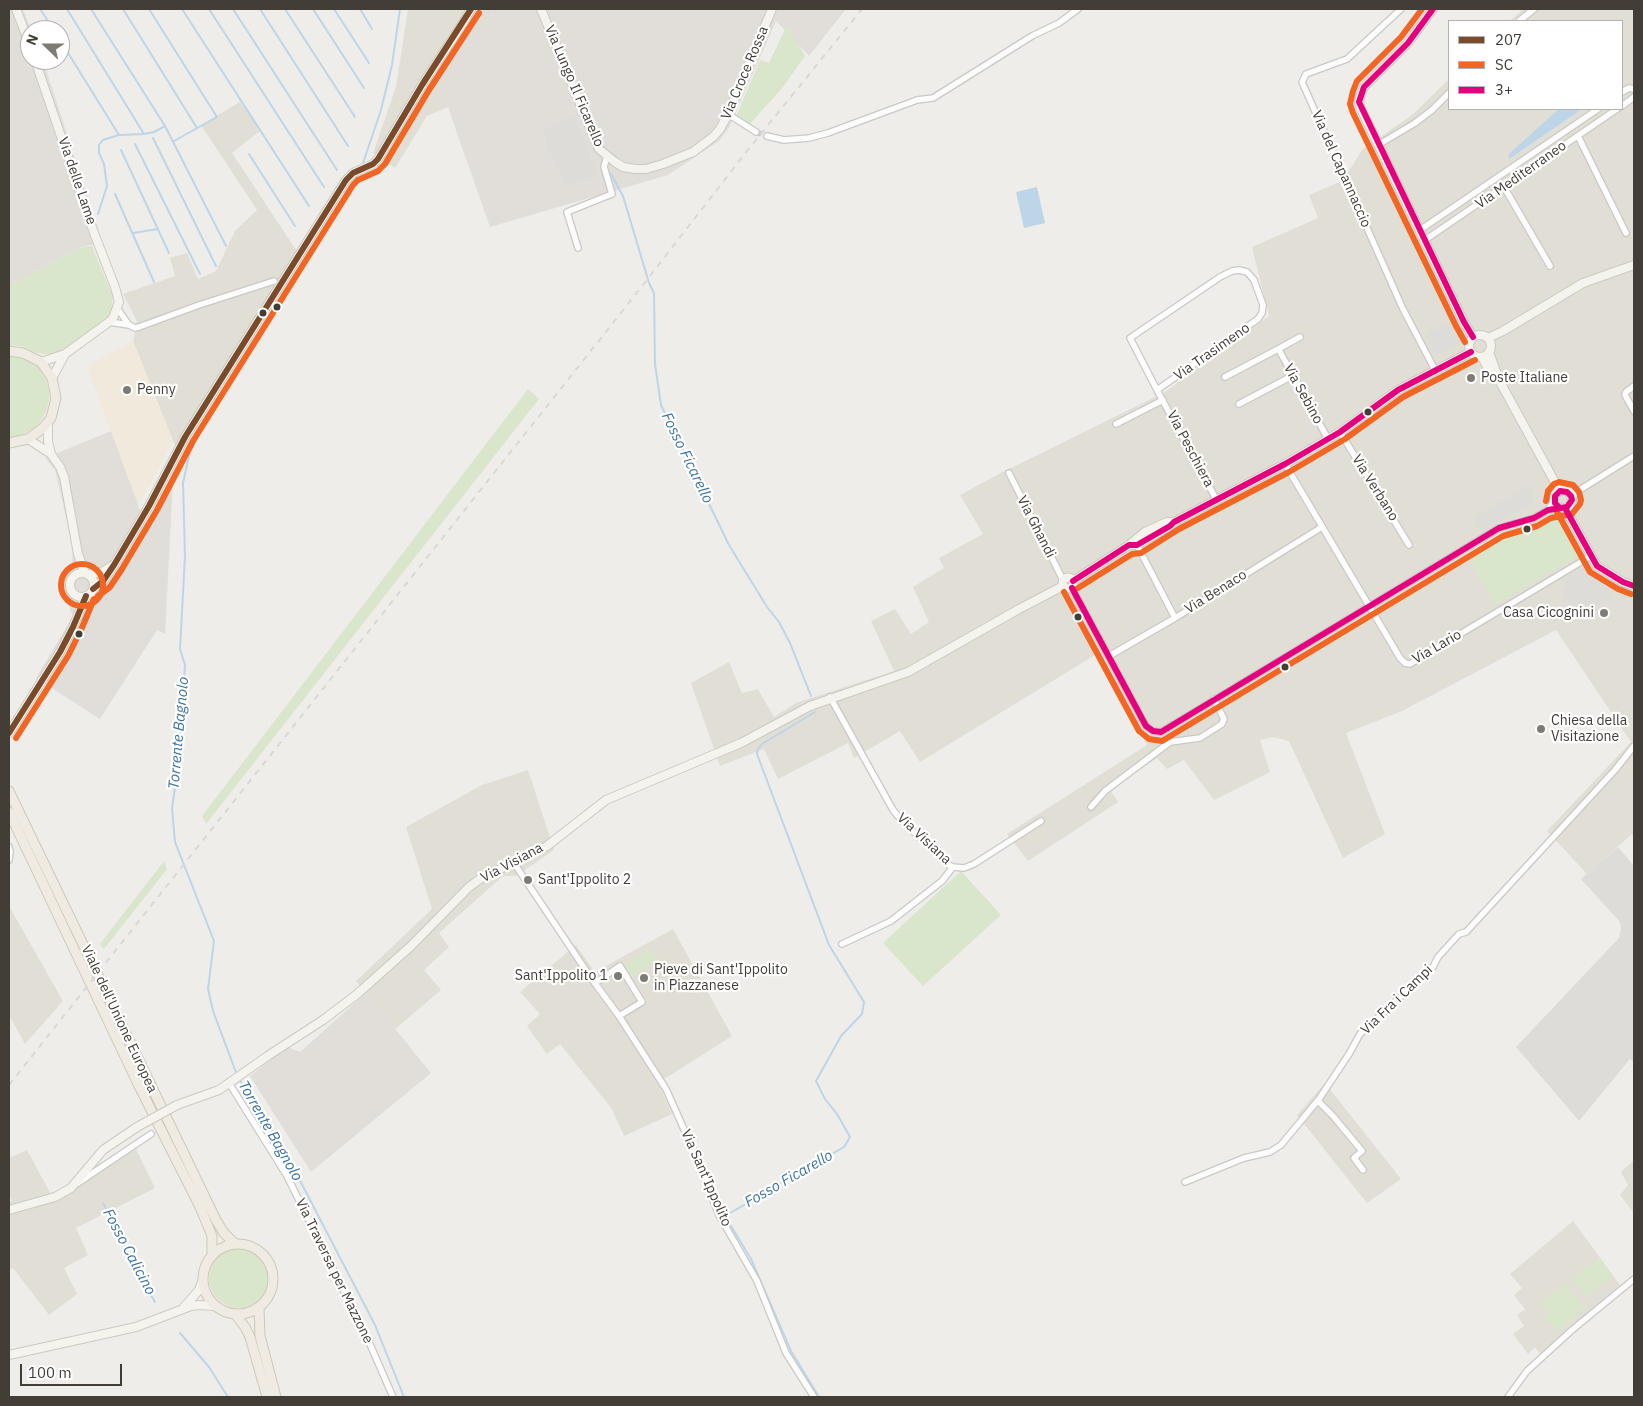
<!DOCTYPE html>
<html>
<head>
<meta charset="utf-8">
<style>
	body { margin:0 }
	#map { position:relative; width:1643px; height:1406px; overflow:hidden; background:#eeede9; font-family:"IBM Plex Sans",sans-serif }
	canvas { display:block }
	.frame { position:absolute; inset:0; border:10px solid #423e36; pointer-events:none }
	.legend { position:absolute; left:1448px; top:20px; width:175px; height:90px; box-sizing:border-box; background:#fff; border:1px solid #b3b2af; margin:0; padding:6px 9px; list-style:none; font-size:15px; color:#423e36 }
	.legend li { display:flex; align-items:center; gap:10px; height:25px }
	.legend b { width:25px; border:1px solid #b3b2af }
	.north { position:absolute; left:20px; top:20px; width:50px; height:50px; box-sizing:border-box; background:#fff; border:1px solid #b3b2af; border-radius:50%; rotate:292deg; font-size:14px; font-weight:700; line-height:20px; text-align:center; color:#423e36 }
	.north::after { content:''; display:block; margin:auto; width:18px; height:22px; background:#7e7b75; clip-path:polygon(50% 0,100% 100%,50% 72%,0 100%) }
	.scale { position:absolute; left:20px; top:1364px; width:102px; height:22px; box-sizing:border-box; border:2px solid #423e36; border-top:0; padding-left:6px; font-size:15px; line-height:18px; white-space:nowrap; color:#423e36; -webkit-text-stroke:4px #fff; paint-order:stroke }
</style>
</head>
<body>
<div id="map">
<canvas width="1643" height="1406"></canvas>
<div class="frame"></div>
<ul class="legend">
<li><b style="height:6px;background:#7a4b2a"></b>207</li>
<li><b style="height:6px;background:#f26522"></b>SC</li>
<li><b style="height:6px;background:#e5007d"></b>3+</li>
</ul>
<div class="north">N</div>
<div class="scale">100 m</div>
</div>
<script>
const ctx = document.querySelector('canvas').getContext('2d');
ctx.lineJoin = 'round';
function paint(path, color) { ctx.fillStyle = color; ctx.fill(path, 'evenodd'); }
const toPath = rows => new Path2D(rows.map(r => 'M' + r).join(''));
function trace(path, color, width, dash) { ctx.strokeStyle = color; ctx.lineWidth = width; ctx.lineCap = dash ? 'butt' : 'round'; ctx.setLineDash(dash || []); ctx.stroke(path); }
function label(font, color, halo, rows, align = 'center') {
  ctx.font = font + ' "IBM Plex Sans",sans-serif'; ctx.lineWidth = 4.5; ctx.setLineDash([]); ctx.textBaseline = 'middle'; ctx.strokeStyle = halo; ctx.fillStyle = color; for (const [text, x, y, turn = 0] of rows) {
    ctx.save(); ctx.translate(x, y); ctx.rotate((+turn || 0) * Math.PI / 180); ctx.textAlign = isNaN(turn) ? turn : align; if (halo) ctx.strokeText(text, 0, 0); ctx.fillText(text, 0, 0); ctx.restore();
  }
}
const residential = toPath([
	[408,9,494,9,477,38,466,31,438,79,448,107,427,116,395,168,373,153,396,87],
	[1523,9,1634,9,1634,837,1632,834,1587,874,1547,831,1631,742,1556,630,1402,711,1346,733,1385,834,1343,858,1289,741,1273,737,1260,740,1270,772,1214,800,1184,760,1167,769,1157,758,1110,790,1118,802,1028,861,1007,834,1147,745,1095,655,920,762,900,731,854,758,848,743,778,779,764,749,720,766,691,683,729,662,742,693,758,689,774,717,796,703,894,671,871,621,895,609,911,634,929,622,913,587,944,568,939,558,983,534,960,495,1001,473,1165,392,1269,316,1252,247,1318,218,1309,195,1342,181,1363,149,1412,115,1449,79,1449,109,1622,109,1622,21,1510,21],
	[240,102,261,130,232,153,302,259,191,437,180,458,133,341,137,321,123,294,175,276,170,258,187,253,198,279,216,271,235,231,257,210,201,125],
	[528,770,554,850,516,876,503,876,439,933,449,947,424,970,441,990,395,1029,356,981,432,909,406,827,482,785],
	[9,906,63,1001,25,1044,9,1015],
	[673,929,732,1036,658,1083,672,1114,624,1136,612,1109,560,1044,547,1054,527,1026,540,1014,520,992,576,945,595,972],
	[1325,1083,1401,1179,1367,1203,1297,1115],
	[136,1149,155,1188,76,1228,88,1255,64,1268,77,1294,49,1315,13,1268,9,1270,9,1202,12,1201,9,1195,9,1158,27,1150,54,1200],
	[1634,1160,1634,1213,1620,1195,1628,1185,1621,1172],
	[1573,1221,1620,1285,1540,1354,1535,1347,1528,1354,1513,1334,1524,1326,1517,1315,1525,1309,1514,1295,1522,1288,1510,1274]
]);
const commercial = toPath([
	[133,341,173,441,138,506,87,366]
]);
const industrial = toPath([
	[9,9,23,9,31,30,30,60,43,60,102,242,79,248,9,286],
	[494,9,846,9,809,56,776,21,729,128,719,141,668,175,490,227,438,79,466,31,477,38],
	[111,431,145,524,173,479,165,634,157,630,100,719,36,678,73,616,63,593,63,583,72,562,73,546,55,470,45,458],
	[366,993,431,1073,311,1172,250,1076,287,1047,300,1052]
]);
const green = toPath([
	[787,25,805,56,783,87,749,125,736,117,760,60,769,63],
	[92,246,113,297,112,308,107,318,63,350,50,355,37,353,21,346,9,345,9,286,79,248],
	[9,355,22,357,37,365,46,379,50,396,46,412,37,426,22,435,11,437,9,437],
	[528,389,539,399,206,824,202,816],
	[1560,514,1580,555,1495,605,1468,558,1511,534,1526,531,1545,524],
	[164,861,167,869,104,949,100,944],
	[961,871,1001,915,923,986,883,943],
	[650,948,658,961,629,979,621,966],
	'209 1278a30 30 0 1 1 60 0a30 30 0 1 1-60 0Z',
	[1600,1258,1613,1276,1587,1297,1572,1279],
	[1566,1284,1585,1308,1558,1332,1545,1318,1549,1313,1542,1302]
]);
const parking = toPath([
	[574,117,597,174,566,187,542,130],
	[1457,319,1465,336,1460,338,1462,343,1436,355,1426,334],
	[1527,487,1535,501,1483,532,1474,518],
	[1585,567,1587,572,1593,568,1611,597,1585,614,1583,611,1577,615,1561,590,1567,586,1564,581],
	[1618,847,1634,866,1634,1062,1630,1059,1579,1121,1516,1047,1619,938,1621,929,1620,922,1581,879]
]);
const water = toPath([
	[1559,109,1582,109,1509,159,1509,154],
	[1037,187,1045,223,1024,228,1016,192]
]);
const stream = toPath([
	[40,9,54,30],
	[67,9,144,134],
	[91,9,165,126,226,246],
	[123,9,197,128],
	[149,9,217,117,174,141],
	[182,9,309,206],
	[209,9,324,187],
	[233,9,337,170],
	[260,9,348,146],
	[285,9,355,117],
	[313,9,364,88],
	[334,9,369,63],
	[360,9,372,29],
	[60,40,119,135],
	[153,138,216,266],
	[135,144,200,274],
	[121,150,169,253],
	[249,154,295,226],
	[362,166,381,110,392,65,400,9],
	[611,174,623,196,649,283,654,293,655,364,661,405,729,545,767,607,779,622,790,643,811,696],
	[115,194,154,282],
	[98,214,107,186,104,164,99,153,99,145,103,140,109,138,119,135,144,134,154,132,165,126],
	[133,233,158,229],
	[815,712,762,744,758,749,757,754,829,945,864,1002,862,1014,841,1036,816,1081,825,1099,837,1114,850,1137,844,1147,725,1216,751,1259,791,1351,819,1397],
	[237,1075,213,1011,208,989,214,941,175,842,172,808,180,754,185,665,180,649,185,556,183,483,189,456,196,439,359,173],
	[239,1079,282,1146,375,1325,404,1397],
	[103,1203,143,1282,155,1302],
	[180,1333,209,1367,228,1397]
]);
const streetTunnel = toPath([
	[756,132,767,136]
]);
const street = toPath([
	[1401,9,1347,59,1306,74,1302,82,1403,309,1435,370],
	[1519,21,1534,9],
	[1622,92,1629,88,1634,89],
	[1622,106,1634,97],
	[728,114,756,132],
	[767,136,784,140,809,138,828,133,917,100,933,98,1032,36,1059,23,1078,9],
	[1578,136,1626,233],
	[1378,145,1415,123,1432,110,1449,93],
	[1504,187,1550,266],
	[1420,230,1598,109],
	[1425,240,1617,109],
	[578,248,567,212,612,194,604,167,607,156],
	[117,308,129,325,135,328,139,327,199,305,274,281],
	[109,322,129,325],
	[1300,337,1280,348,1279,350,1328,439],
	[1225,377,1280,348],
	[1634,386,1626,392,1625,395,1634,411],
	[1157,390,1258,319,1262,313,1263,305,1254,280,1247,272,1239,270,1232,271,1220,277,1130,338,1157,390,1216,499],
	[1239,404,1292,376],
	[1116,424,1163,400],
	[1340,432,1409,545],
	[1285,464,1400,658,1405,663,1410,664,1415,661,1591,556],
	[1009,473,1063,580],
	[1567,492,1578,491],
	[1572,498,1578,491,1634,456],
	[1548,510,1554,501],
	[1137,545,1175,618],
	[1072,588,1146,726,1153,731,1161,732,1499,528,1534,518,1548,510,1559,507],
	[1109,656,1175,618,1322,527],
	[830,697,893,810,902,821,949,865,953,867,964,868,974,864,1041,821],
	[1091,807,1105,791,1170,742,1200,738,1222,724,1224,719,1214,699],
	[9,847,10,852,9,860],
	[514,863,591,978,619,1016,666,1089,695,1154,719,1215,757,1281,786,1353,814,1397],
	[842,944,891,921,942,881,953,867],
	[595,983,620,966,642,1002,619,1016],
	[229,1083,287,1176,369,1342,393,1397],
	[1318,1101,1333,1116,1362,1151,1354,1158,1363,1170],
	[1185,1182,1244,1158,1270,1152,1281,1145,1319,1099,1349,1054,1360,1034,1433,967,1438,957,1459,934,1466,932,1615,770,1634,746],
	[78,1183,151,1134],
	[1508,1397,1527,1371,1572,1330,1634,1279]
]);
const secondary = toPath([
	[16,9,30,45],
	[541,9,599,149,615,162,623,167,635,169,646,169,663,164,693,152,713,137,720,129,728,114,772,9],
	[1433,9,1408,43,1364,87,1361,94,1359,102,1361,109,1464,322,1473,337],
	[35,60,94,233,115,287,119,302,113,318,109,322,65,354,41,362],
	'1469 346a11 11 0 1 1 22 0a11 11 0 1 1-22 0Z',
	[1488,338,1503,331,1583,283,1634,265],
	[1489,352,1499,380,1557,486,1558,492],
	[1482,357,1488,368,1495,376],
	[52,378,65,354],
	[48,423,48,441,51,454],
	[28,439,51,454,60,467,64,477,78,554,85,573],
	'1554 499a9 9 0 1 1 18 0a9 9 0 1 1-18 0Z',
	[1565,508,1597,566,1623,582,1634,586],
	[1129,545,1137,545,1170,526,1174,522,1285,464,1340,432,1398,390,1471,352],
	'70 585a12 12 0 1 1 24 0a12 12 0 1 1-24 0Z',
	[89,574,102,572,112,566],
	'1062.5 583a5.5 5.5 0 1 1 11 0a5.5 5.5 0 1 1-11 0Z',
	[1073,581,1129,545,1145,532,1167,522,1174,522],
	[93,589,103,581,114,565,149,506,185,437,346,180,353,173,373,164,378,159,422,85,463,23,471,9],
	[9,733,60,652,73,627,86,596],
	[177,1105,219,1090,269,1055,323,1020,356,995,411,946,469,887,480,879,547,846,606,800,741,743,810,706,908,672,1019,609,1063,586],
	[9,1210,55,1197,71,1188,103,1150,137,1127],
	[184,1307,199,1290,203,1279],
	[9,1355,136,1327,191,1306,198,1305,215,1306]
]);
const primary = toPath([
	[9,351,23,353,41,362,52,378,56,398,51,418,43,428,28,439,9,443],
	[9,791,216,1220,224,1233,235,1244],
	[9,812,139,1086,200,1207,212,1236,212,1256],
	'203 1279a35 35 0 1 1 70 0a35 35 0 1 1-70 0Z',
	[259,1307,260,1336,276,1397],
	[235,1314,245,1327,250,1337,267,1397]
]);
const rail = toPath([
	[9,1085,643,285,747,151,862,9]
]);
const secondaryBridge = toPath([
	[137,1127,177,1105]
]);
const bus1 = toPath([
	[93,589,103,581,114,565,149,506,185,437,346,180,353,173,373,164,378,159,422,85,471,9],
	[9,733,60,652,73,627,86,596]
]);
const bus2 = toPath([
	[1422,9,1401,37,1357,81,1353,91,1350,104,1353,113,1456,326,1465,342],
	[1557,512,1590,572,1618,589,1631,594],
	'61 585a21 21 0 1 1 42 0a21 21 0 1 1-42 0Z',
	[1078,588,1132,554,1141,553,1179,529,1289,472,1345,439,1403,397,1475,360],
	[1064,592,1139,731,1149,739,1162,741,1503,536,1537,526,1551,518,1572,514,1580,504,1581,500,1579,492,1573,485,1559,482,1554,484,1548,491,1546,501],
	[98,596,110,587,122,569,157,510,193,441,353,185,358,180,378,171,385,164,429,90,479,13],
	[16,738,68,656,81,630,94,599]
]);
const bus3 = toPath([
	[1433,9,1408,43,1364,87,1359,102,1464,322,1473,337],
	[1565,508,1597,566,1623,582,1634,586],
	[1073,581,1129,545,1137,545,1170,526,1174,522,1285,464,1340,432,1398,390,1471,352],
	[1072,588,1146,726,1153,731,1161,732,1499,528,1534,518,1548,510,1567,507,1572,500,1571,496,1567,492,1560,491,1555,496,1555,503,1559,507]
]);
const markers = [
	[277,307,4.5,"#423e36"],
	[263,313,4.5,"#423e36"],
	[1471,378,5,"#7e7b75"],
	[127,390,5,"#7e7b75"],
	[1368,412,4.5,"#423e36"],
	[1527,529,4.5,"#423e36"],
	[1604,613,5,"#7e7b75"],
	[1078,617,4.5,"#423e36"],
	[79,634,4.5,"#423e36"],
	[1285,667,4.5,"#423e36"],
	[1541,729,5,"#7e7b75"],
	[528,880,5,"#7e7b75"],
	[618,976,5,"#7e7b75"],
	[644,978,5,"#7e7b75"]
];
const streetNames = [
	["Via Croce Rossa",745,73,-67],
	["Via Lungo Il Ficarello",574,86,67],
	["Via del Capannaccio",1341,169,66],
	["Via Mediterraneo",1521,175,-35],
	["Via delle Lame",77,181,71],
	["Via Trasimeno",1212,352,-35],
	["Via Sebino",1303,394,61],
	["Via Peschiera",1190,449,62],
	["Via Verbano",1375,488,58],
	["Via Ghandi",1036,527,63],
	["Via Benaco",1216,592,-32],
	["Via Lario",1437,647,-30],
	["Via Visiana",924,839,43],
	["Via Visiana",512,863,-28],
	["Via Fra i Campi",1397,1000,-44],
	["Viale dell'Unione Europea",119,1019,65],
	["Via Sant'Ippolito",706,1178,66],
	["Via Traversa per Mazzone",334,1271,64]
];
const poiNames = [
	["Poste Italiane",1481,378],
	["Penny",137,390],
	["Casa Cicognini",1594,613,"right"],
	["Chiesa della",1551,721],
	["Visitazione",1551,737],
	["Sant'Ippolito 2",538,880],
	["Pieve di Sant'Ippolito",654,970],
	["in Piazzanese",654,986],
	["Sant'Ippolito 1",608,976,"right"]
];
const waterNames = [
	["Fosso Ficarello",687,458,64],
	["Torrente Bagnolo",179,733,-85],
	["Torrente Bagnolo",270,1131,60],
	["Fosso Ficarello",789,1179,-30],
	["Fosso Calicino",129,1252,62]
];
paint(residential, '#e1ded6');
paint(commercial, '#f0e9dc');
paint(industrial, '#e1deda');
paint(green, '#dae6cb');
paint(parking, '#dddcd8');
paint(water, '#bdd5e8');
trace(stream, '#bdd5e8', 2);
trace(streetTunnel, '#cccac5', 5.5, [5.5, 3]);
trace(street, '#cac9c5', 8);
trace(secondary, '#cccac0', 10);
trace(primary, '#cec8b8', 11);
trace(street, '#fcfcfc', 5.5);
trace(secondary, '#f5f3ee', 8);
trace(primary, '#efebe3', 9);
trace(rail, '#d8d8d7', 2, [6, 6]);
trace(secondaryBridge, '#cccac0', 10, []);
trace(secondaryBridge, '#f5f3ee', 8);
trace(bus1, '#7a4b2a', 6);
trace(bus2, '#f26522', 6);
trace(bus3, '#e5007d', 6);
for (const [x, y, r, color] of markers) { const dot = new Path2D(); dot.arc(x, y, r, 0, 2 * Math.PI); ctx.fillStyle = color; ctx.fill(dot); trace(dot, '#fff', 2); }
label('14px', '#423e36', '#fff', streetNames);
label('14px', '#423e36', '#fff', poiNames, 'left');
label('italic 15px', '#3b73a2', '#fff', waterNames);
</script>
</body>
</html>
